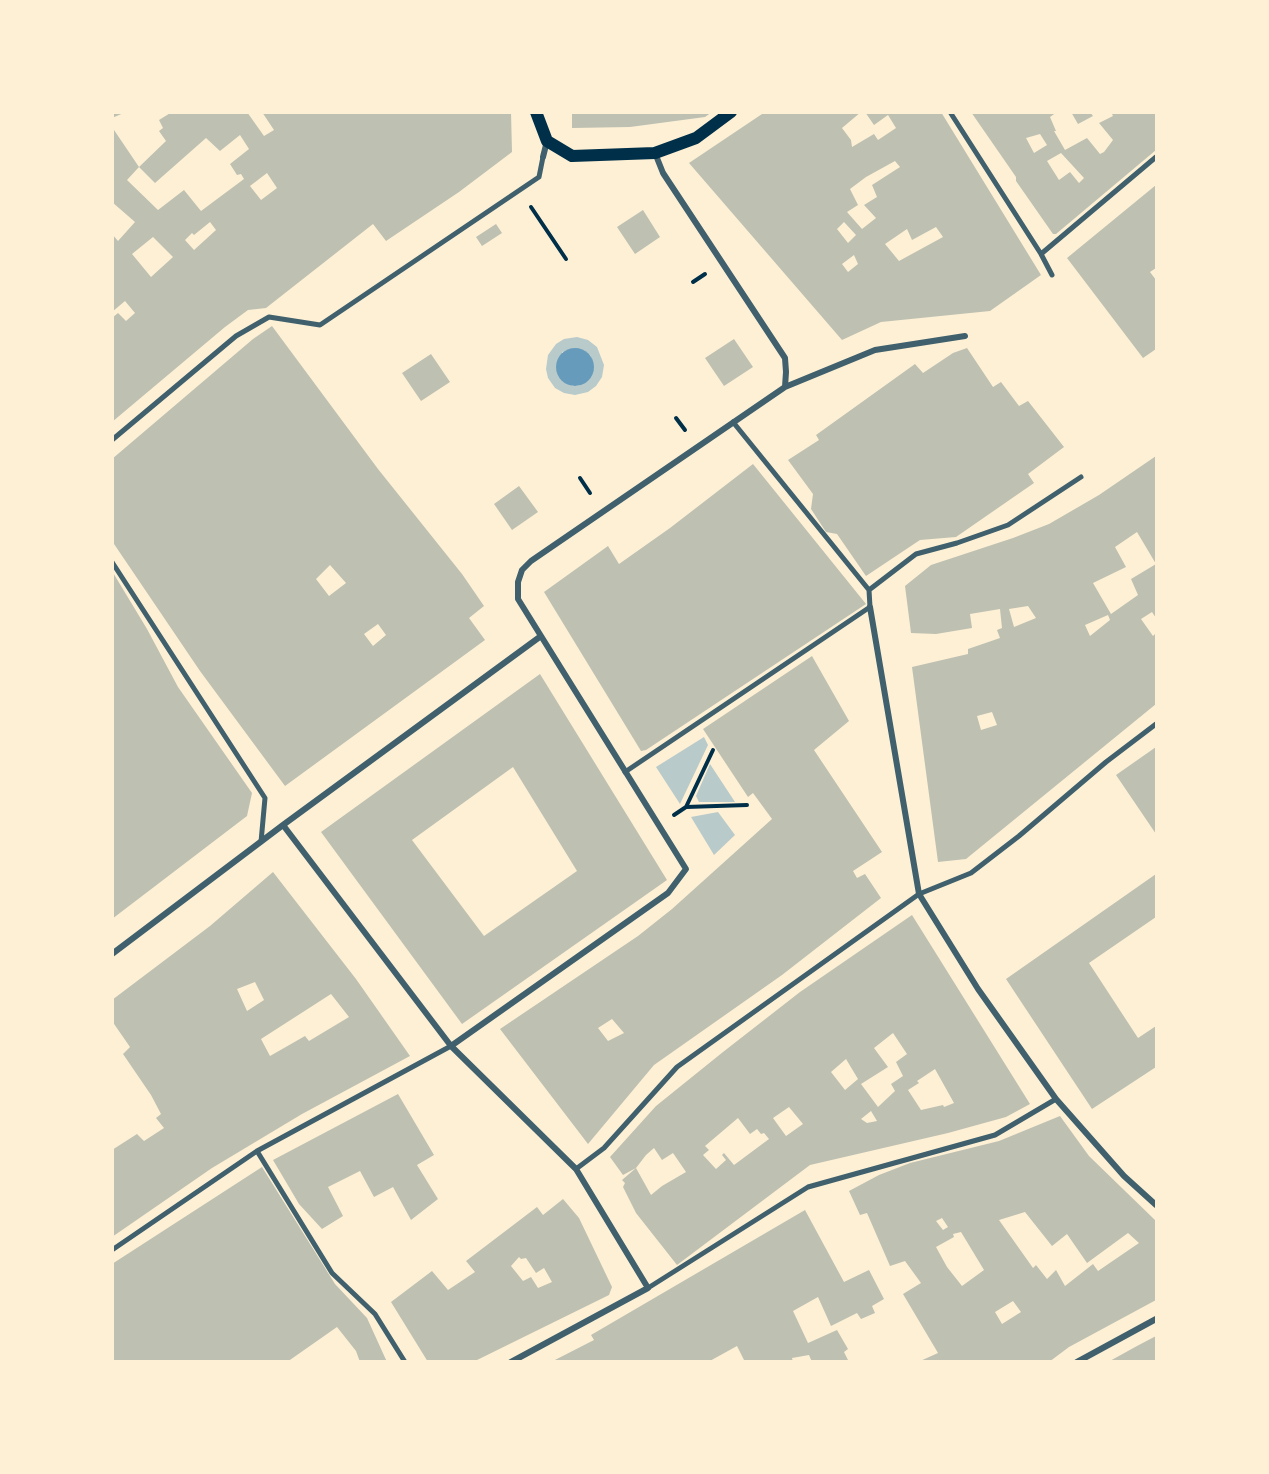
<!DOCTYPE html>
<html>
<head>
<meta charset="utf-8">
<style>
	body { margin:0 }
	#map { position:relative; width:1269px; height:1474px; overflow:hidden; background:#fdf0d5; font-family:Raleway,sans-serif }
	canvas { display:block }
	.frame { position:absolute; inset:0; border:114px solid #fdf0d5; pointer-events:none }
</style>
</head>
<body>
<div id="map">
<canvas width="1269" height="1474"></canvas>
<div class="frame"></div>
</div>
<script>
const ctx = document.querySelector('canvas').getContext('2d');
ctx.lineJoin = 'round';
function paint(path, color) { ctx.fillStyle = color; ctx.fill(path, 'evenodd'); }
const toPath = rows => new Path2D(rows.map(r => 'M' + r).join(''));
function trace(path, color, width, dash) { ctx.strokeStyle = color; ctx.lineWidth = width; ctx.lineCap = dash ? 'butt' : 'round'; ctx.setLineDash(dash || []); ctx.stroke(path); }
const green = toPath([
	[577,337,588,340,597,347,604,365,602,377,596,386,588,392,575,395,564,393,555,388,548,378,546,369,548,355,556,344,564,339],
	[574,348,586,352,591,356,589,380,578,386,572,386,562,352],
	[704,737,708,745,680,804,656,767],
	[710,764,735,802,699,802,696,796],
	[718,812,735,835,714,855,691,817]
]);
const water = toPath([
	'556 367a19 19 0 1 1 38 0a19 19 0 1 1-38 0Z'
]);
const building = toPath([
	[112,112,126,112,112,118],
	[172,112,247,112,264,136,274,130,262,112,511,112,512,152,459,192,386,241,373,224,266,308,248,310,225,327,112,422,112,318,118,313,126,321,135,313,125,301,112,312,112,234,118,241,135,222,112,202,112,127,139,167,127,180,158,210,184,190,201,211,244,179,241,174,237,175,230,164,249,149,240,135,220,151,206,138,155,183,139,167,166,141,159,131,163,128,159,120],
	[267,173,277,188,261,200,250,186],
	[210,222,216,230,194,250,185,240,192,233,194,235],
	[153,237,173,257,151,277,132,254],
	[572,112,712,112,705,117,630,127,572,128],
	[765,112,861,112,842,128,851,140,852,147,874,134,878,140,896,128,888,115,874,125,865,112,941,112,1041,275,990,311,881,322,842,340,689,163],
	[895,161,900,167,872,185,877,197,864,205,876,218,862,229,847,212,858,205,850,189,866,177],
	[844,222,856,235,848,243,837,229],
	[936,227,943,237,899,261,885,244,907,229,912,240],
	[854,255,858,264,848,272,842,264],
	[971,112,1057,112,1050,117,1056,131,1054,131,1065,150,1087,138,1100,154,1104,152,1113,140,1099,123,1113,116,1111,112,1156,112,1156,150,1056,234,1053,234,1016,181,1016,177],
	[1040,134,1047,145,1034,153,1026,138],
	[1061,153,1084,178,1079,183,1070,172,1059,180,1047,161],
	[1071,112,1090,112,1093,116,1078,124],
	[1156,185,1156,268,1150,272,1156,280,1156,349,1143,358,1067,258],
	[643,210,660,237,635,254,617,227],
	[496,224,502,233,482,246,476,237],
	[272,326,378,469,462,574,484,606,469,618,485,640,285,786,200,671,112,541,112,459,253,339],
	[330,565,346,583,329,596,316,579],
	[378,624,386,635,373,646,364,634],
	[734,339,753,367,724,386,705,358],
	[967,348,993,387,1001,382,1019,406,1028,401,1064,447,1028,474,1034,483,956,537,920,540,866,576,837,534,826,532,811,509,813,494,788,460,819,440,816,435,915,364,923,373,953,353],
	[431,354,450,382,421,401,402,373],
	[1156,456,1156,618,1152,612,1141,619,1153,636,1156,633,1156,704,966,859,938,862,912,667,968,654,968,649,1000,638,997,630,1002,628,1000,609,970,614,972,628,936,634,911,633,905,586,931,565,1013,538,1049,524,1099,495],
	[1137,532,1156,564,1131,579,1138,595,1111,614,1093,583,1126,567,1115,547],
	[1028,606,1036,618,1014,627,1009,609],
	[1108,615,1110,620,1090,636,1085,625],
	[992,712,997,725,981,730,977,716],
	[753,464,866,604,646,750,641,751,544,592,608,546,619,564,670,528],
	[519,486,538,512,512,530,494,504],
	[112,571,147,629,178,687,252,793,247,816,112,919],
	[812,656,849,721,814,750,882,852,853,871,857,878,865,874,881,898,782,975,654,1065,588,1144,500,1029,638,936,672,909,772,819,753,793,748,797,703,729],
	[612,1019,624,1033,608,1041,598,1028],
	[540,674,667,880,462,1024,321,832],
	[513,767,577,871,484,936,412,840],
	[1156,747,1156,834,1116,775],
	[273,872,356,979,410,1056,302,1114,212,1168,112,1237,112,1150,137,1134,144,1141,164,1128,156,1118,161,1114,151,1095,123,1054,130,1047,112,1021,112,1000,210,926],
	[255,982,264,1000,247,1011,237,989],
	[331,994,349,1017,309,1041,305,1036,270,1056,261,1039],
	[1156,874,1156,917,1089,963,1138,1038,1156,1026,1156,1067,1092,1109,1006,979],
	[912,915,1030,1104,1006,1117,948,1133,810,1165,677,1265,636,1213,623,1187,625,1183,622,1180,636,1168,651,1195,662,1186,686,1172,673,1153,662,1160,654,1148,646,1155,636,1168,623,1175,610,1157,656,1106,723,1052,800,992],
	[893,1033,907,1054,896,1062,903,1076,891,1084,895,1091,878,1107,861,1084,888,1067,874,1048],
	[846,1059,858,1079,845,1090,831,1072],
	[935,1069,954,1103,944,1107,943,1105,921,1110,908,1090,919,1083,917,1081],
	[789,1107,803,1124,786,1136,773,1118],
	[871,1111,877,1121,867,1123,861,1119],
	[738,1118,750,1134,757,1129,761,1134,764,1133,769,1139,734,1165,724,1153,722,1155,726,1160,716,1169,703,1155,709,1150,705,1146],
	[398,1094,434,1155,417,1165,438,1199,411,1220,393,1187,374,1197,360,1171,328,1187,343,1216,322,1229,299,1204,273,1160],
	[1060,1116,1089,1156,1156,1221,1156,1300,1069,1347,1049,1362,918,1362,938,1353,903,1294,921,1283,905,1261,890,1266,867,1213,860,1215,849,1191,879,1175,910,1163,999,1141],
	[1025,1212,1052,1246,1067,1234,1087,1263,1128,1233,1139,1243,1098,1271,1093,1264,1065,1286,1056,1270,1047,1279,1036,1265,1033,1268,999,1220],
	[942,1218,948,1227,943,1230,936,1221],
	[961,1232,984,1270,962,1286,947,1267,936,1247,954,1237,953,1234],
	[1013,1301,1021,1312,1002,1324,995,1312],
	[262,1167,335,1284,367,1318,387,1362,360,1362,356,1351,337,1327,287,1362,112,1362,112,1264],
	[563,1199,579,1218,612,1287,609,1295,473,1362,428,1362,391,1302,432,1271,448,1290,475,1272,466,1261,537,1207,543,1215],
	[519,1257,521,1259,526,1258,536,1273,544,1268,552,1282,538,1288,531,1277,523,1281,511,1266],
	[805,1210,844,1282,869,1270,884,1299,872,1306,875,1313,861,1319,857,1313,831,1326,818,1297,793,1311,808,1343,837,1330,848,1349,844,1352,849,1362,812,1362,809,1355,792,1358,793,1362,745,1362,737,1346,708,1362,551,1362,594,1340,591,1335],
	[1156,1336,1156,1362,1108,1362,1137,1346]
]);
const path = toPath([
	[531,207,566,259],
	[693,282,705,274],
	[676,418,685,430],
	[580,478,590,493],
	[713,750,686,807,747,805],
	[674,815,686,807]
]);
const pedestrian = toPath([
	[950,112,1041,254,1052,275],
	[1041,254,1156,157],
	[733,422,869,590],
	[112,440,236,336,269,317,320,325,539,177,543,157],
	[112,562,265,798,261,842],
	[869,590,916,554,957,543,1008,525,1081,477],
	[625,772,870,607,869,590],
	[257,1151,332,1273,375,1314,405,1362],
	[576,1169,604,1148,677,1067,919,894,971,873,1019,836,1106,762,1156,724],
	[112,1250,257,1151,451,1046],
	[648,1288,808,1187,995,1135,1056,1099]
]);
const minor = toPath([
	[543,157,547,141],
	[785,387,875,350,965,336],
	[870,607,919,894,978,989,1056,1099,1124,1176,1156,1205],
	[283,825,451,1046,576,1169,648,1288,511,1362],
	[112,954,283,825,541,636,518,599,518,582,522,570,531,561,785,387,786,372,785,358,663,173,655,153],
	[451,1046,668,893,686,869,541,636],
	[1077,1362,1156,1319]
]);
const secondary = toPath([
	[536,112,547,141,572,156,655,153,696,138,731,112]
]);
paint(green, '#b9caca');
paint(water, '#669bbc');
paint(building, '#bec0b2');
trace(path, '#003049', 4);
trace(pedestrian, '#3f606c', 5);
trace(minor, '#3f606c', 6);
trace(secondary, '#003049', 12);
</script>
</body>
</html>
